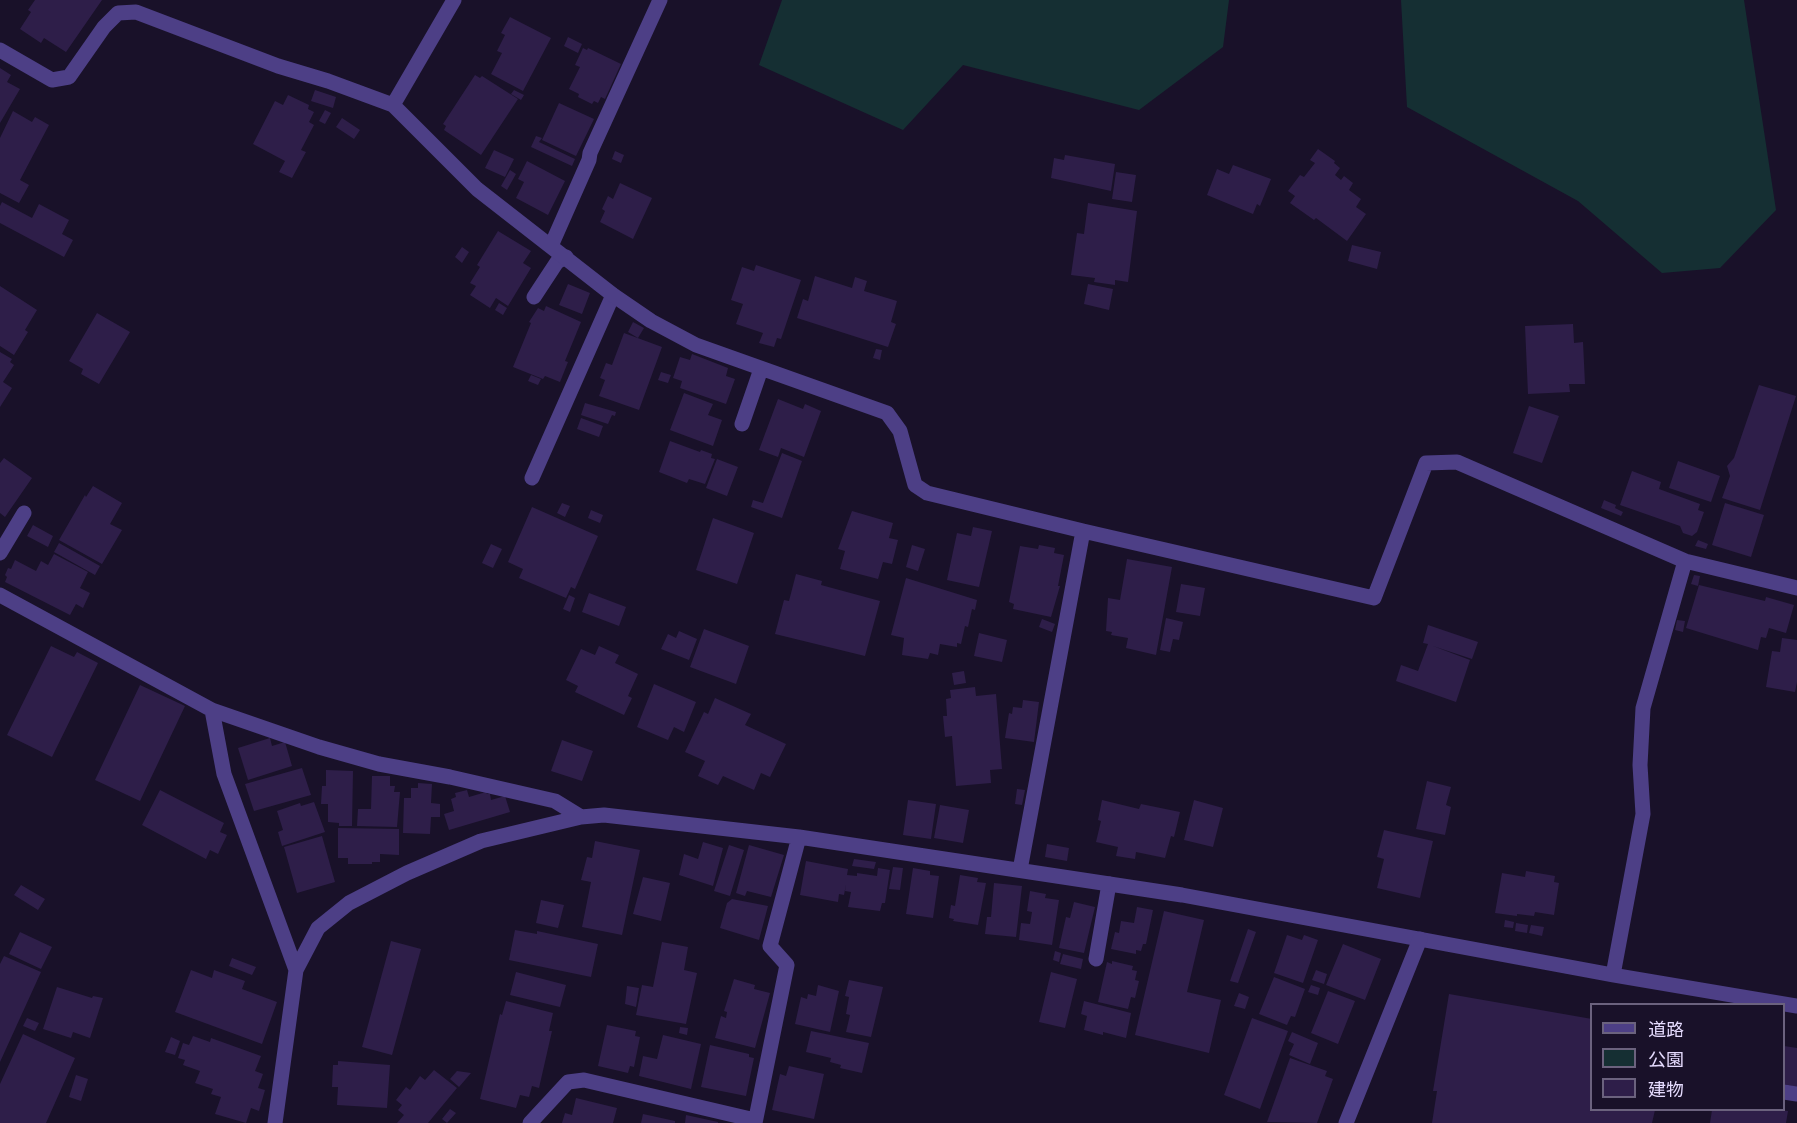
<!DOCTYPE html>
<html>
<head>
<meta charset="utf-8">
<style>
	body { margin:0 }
	#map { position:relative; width:1797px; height:1123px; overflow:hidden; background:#191129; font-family:Figtree,"Noto Sans JP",sans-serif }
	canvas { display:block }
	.legend { position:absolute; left:1590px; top:1003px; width:195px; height:108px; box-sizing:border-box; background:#191129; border:2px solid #6b627e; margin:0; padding:8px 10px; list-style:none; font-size:18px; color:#e5dbfe }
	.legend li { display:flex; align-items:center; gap:12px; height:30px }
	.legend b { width:30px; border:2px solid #6b627e }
</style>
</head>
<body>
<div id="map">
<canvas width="1797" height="1123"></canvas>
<ul class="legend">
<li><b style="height:8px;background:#4d3f86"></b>道路</li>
<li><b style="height:16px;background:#152f33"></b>公園</li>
<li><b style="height:16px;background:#2e1e49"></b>建物</li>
</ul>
</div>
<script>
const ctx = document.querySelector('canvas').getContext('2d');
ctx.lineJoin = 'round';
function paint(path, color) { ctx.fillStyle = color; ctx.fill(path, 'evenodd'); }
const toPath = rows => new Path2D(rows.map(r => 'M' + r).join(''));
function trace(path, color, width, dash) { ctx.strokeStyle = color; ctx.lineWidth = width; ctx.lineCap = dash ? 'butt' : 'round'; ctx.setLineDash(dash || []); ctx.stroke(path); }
const green = toPath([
	[782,0,1229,0,1223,47,1139,110,963,65,903,130,759,65],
	[1401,0,1744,0,1776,210,1720,268,1662,273,1578,201,1407,107]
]);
const building = toPath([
	[35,0,102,0,66,52,44,38,41,43,20,29,31,12,28,10],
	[510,17,551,38,523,91,491,74,502,53,497,51,505,35,501,33],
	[568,37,582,44,578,53,564,46],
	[583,48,587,50,588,48,621,64,605,99,601,97,598,103,594,101,592,104,578,97,579,94,569,89,580,67,575,65],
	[0,68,11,75,7,82,20,89,0,123],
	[475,75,480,78,482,76,518,99,481,155,444,130,446,126,443,124],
	[315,90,336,97,333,108,311,101],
	[514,90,524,95,521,100,511,94],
	[288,95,309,105,308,109,314,112,309,122,314,125,301,150,306,152,292,178,279,172,285,161,253,144,275,101,283,105],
	[559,103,594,119,576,156,542,140],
	[325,110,331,113,325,124,319,121],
	[13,111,32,122,35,117,49,125,20,180,29,185,19,203,0,193,0,138],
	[342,118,360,130,354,139,336,127],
	[536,136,542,138,539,142,575,159,572,166,531,147],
	[1318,149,1335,161,1334,163,1340,168,1335,175,1341,180,1344,176,1353,183,1349,190,1361,199,1356,207,1366,214,1347,241,1316,218,1314,220,1290,203,1295,196,1288,191,1300,175,1304,177,1315,163,1310,160],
	[494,150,514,159,505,177,485,168],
	[615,151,624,155,621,163,612,159],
	[1065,155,1115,164,1111,191,1051,178,1054,158,1064,160],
	[527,161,565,181,548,215,516,198,524,182,518,179],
	[1233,165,1271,179,1260,206,1257,204,1253,214,1207,195,1217,169,1229,174],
	[510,170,516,174,507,190,501,186],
	[1116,172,1136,175,1132,202,1112,199],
	[620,183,652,198,633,239,600,222,605,211,602,209,608,196,613,199],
	[2,202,32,218,39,204,69,220,62,234,73,240,64,257,0,223,0,206],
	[1088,203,1137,211,1128,282,1115,280,1115,285,1094,282,1095,278,1071,275,1077,233,1084,234],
	[498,231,531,251,523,263,531,268,508,306,496,298,490,308,470,295,476,286,470,283,480,267,477,265],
	[1352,245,1381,252,1377,269,1348,261],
	[462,247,469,252,462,263,455,257],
	[756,265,801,280,781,339,777,338,774,347,759,343,763,333,736,324,743,304,731,300,742,267,754,271],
	[815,276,852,288,855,277,867,281,864,291,897,301,891,322,896,324,888,347,797,318,803,299,808,301],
	[568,284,590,293,582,314,559,305],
	[1088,284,1113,289,1109,310,1084,304],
	[0,286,37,310,25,330,28,332,14,355,0,346],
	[499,303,507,308,503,315,495,310],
	[546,306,581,322,565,361,568,362,560,382,545,376,543,379,513,367,531,323,529,322,538,308,544,311],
	[97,313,130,332,99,384,81,374,83,369,69,361],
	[633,322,644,328,638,338,628,332],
	[1573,324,1574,343,1583,342,1585,384,1569,384,1570,392,1528,394,1525,326],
	[624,333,662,347,639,410,599,396,605,380,600,378,606,363,612,365],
	[876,349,882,350,880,360,873,358],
	[0,352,12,359,10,362,14,365,3,382,12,388,0,407],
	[692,354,728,368,726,376,735,379,726,404,680,388,682,381,673,378,680,357,690,360],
	[661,372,671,375,668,383,658,380],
	[531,375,541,379,538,385,528,381],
	[1759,385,1796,396,1760,510,1722,498,1730,476,1727,466,1734,458],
	[684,393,713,404,708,415,722,420,713,446,670,430],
	[778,399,803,409,805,404,821,411,804,457,781,448,778,457,759,450],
	[585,403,616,412,615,416,612,415,608,424,581,415],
	[1529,406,1559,416,1542,463,1513,453],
	[581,418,603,426,599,437,577,429],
	[670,441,700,452,701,450,712,454,711,458,715,459,705,484,689,479,687,483,659,472],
	[782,453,802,461,782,518,751,507,753,500,763,503],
	[4,458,32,478,5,517,0,513,0,463],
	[717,459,738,467,727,496,706,488],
	[1678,461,1720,476,1711,502,1669,488],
	[1632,471,1661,482,1659,489,1700,504,1698,510,1704,512,1697,532,1692,536,1683,533,1680,526,1620,505],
	[93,486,122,503,110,524,122,530,102,564,59,540,85,495,86,497],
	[1604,500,1616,505,1615,508,1623,512,1621,516,1601,508],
	[562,503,570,506,565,517,557,513],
	[1725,503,1764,515,1751,557,1712,545],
	[532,507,598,536,575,589,571,587,566,598,519,578,523,569,508,562],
	[591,510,603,515,600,523,588,518],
	[852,511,893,523,889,538,898,540,892,564,883,562,878,579,840,569,845,551,838,549],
	[713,518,754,533,737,584,696,570],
	[33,525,53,536,48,547,27,536],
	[973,527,992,531,979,587,947,580,957,533,971,536],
	[1698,540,1708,544,1706,549,1695,546],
	[59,543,100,566,95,575,54,552],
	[491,544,502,549,493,568,482,563],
	[912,545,925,549,918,571,906,567],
	[1039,545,1055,548,1054,553,1064,555,1058,586,1060,586,1051,617,1013,609,1014,604,1009,602,1020,546,1038,549],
	[54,554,88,572,80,588,90,593,83,608,76,604,70,615,5,582,7,577,5,575,8,568,11,569,15,560,36,571,41,561,48,565],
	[1127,559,1172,567,1156,655,1126,648,1128,638,1111,635,1112,632,1106,631,1108,598,1120,600],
	[796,574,822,581,821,585,880,601,865,656,775,634,784,600,789,601],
	[1694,575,1700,576,1698,586,1691,584],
	[906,578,977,600,975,610,972,609,968,627,965,626,961,644,957,643,957,647,940,644,938,655,930,653,928,659,902,655,904,638,891,635],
	[1181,584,1205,588,1200,616,1176,612],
	[1699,585,1765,601,1766,597,1794,605,1786,633,1769,628,1766,638,1761,637,1758,650,1686,628],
	[589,593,626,607,619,626,582,612],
	[569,595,575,598,570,612,563,609],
	[1166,618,1183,622,1179,640,1173,639,1170,652,1160,650],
	[1042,619,1055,624,1052,632,1039,627],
	[1677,620,1685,621,1683,632,1675,630],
	[1428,625,1478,642,1472,659,1433,646,1470,660,1456,702,1396,681,1401,665,1418,671,1428,644,1423,643],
	[704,629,749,646,736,684,690,667],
	[679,631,697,639,689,660,661,649,668,634,676,638],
	[979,633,1007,640,1002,662,974,656],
	[1782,638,1797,640,1797,682,1795,692,1766,687,1772,651,1780,652],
	[51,646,74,657,77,652,98,663,52,757,7,735],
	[599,646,619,655,615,663,638,674,628,696,632,698,624,715,575,692,578,686,566,680,581,649,595,655],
	[964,671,966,683,954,685,952,673],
	[654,684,696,702,684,732,674,727,668,740,637,727],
	[140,685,185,706,140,801,95,780],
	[975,687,976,696,996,694,1002,769,990,770,991,783,956,786,952,736,945,737,943,716,947,716,946,699,951,698,950,690],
	[715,698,751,714,745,725,786,744,770,777,761,773,754,790,723,776,718,785,698,776,705,761,685,752,704,712,708,714],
	[1023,700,1039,702,1034,742,1005,738,1009,713,1012,714,1013,707,1022,708],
	[270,738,272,746,285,742,292,766,248,780,238,748],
	[562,740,593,751,582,781,551,771],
	[302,768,311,795,254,811,245,784],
	[326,770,353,771,352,826,339,826,339,823,328,822,328,804,321,804,322,786,326,786],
	[372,776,390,776,390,786,395,786,394,792,400,792,397,827,357,826,358,809,371,809],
	[1427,781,1451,787,1446,805,1451,807,1445,835,1416,829],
	[418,783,432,784,431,803,440,804,440,817,431,817,430,834,403,833,404,798,411,798,411,788,418,788],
	[1017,789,1025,790,1022,805,1015,804],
	[160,790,224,823,220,832,227,835,218,854,210,850,206,859,142,825],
	[467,790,469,797,486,792,487,794,490,794,491,800,505,796,510,812,449,830,444,814,454,811,451,799,456,797,455,793],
	[908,800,936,804,931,839,903,835],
	[1102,800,1139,809,1141,804,1180,812,1174,837,1171,836,1165,858,1136,852,1135,859,1116,856,1118,847,1096,842,1101,821,1098,820],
	[1194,800,1223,808,1213,847,1184,840],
	[314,802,325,832,282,846,278,832,283,830,277,811,300,803,301,806],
	[940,805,969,810,963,843,934,838],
	[338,828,399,829,399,855,380,854,380,862,372,862,372,864,348,864,348,858,338,858],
	[1384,830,1433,841,1420,898,1377,888,1384,859,1377,857],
	[322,836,335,882,297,893,284,847],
	[595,841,640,850,622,935,582,927,591,882,581,880,587,857,592,858],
	[703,842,723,848,713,886,679,875,684,854,698,859],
	[1047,844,1069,848,1067,861,1045,857],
	[729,845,744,850,730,896,714,891],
	[749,845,784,855,771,897,747,891,745,896,736,893],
	[854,859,876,862,874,869,852,866],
	[806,861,848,869,847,875,857,876,857,873,877,876,878,868,890,870,885,903,882,903,880,911,848,907,851,892,845,891,846,884,844,895,839,894,838,902,800,895],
	[893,867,903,868,900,890,889,889],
	[913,868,930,871,930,875,939,876,933,918,906,914],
	[1526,871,1555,876,1554,882,1559,883,1554,915,1535,912,1534,916,1517,914,1517,916,1495,913,1502,873,1525,877],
	[960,875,978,878,977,882,986,883,978,925,953,921,954,919,949,918,951,905,955,906],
	[643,877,670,883,661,921,633,914],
	[994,883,1022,886,1016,937,985,934,987,917,991,917],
	[21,885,45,899,38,910,14,895],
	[1030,891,1046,894,1045,898,1059,900,1052,945,1019,940,1021,923,1030,924,1032,912,1027,911],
	[732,899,768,906,759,940,720,928,727,903],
	[541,900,564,905,558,928,536,923],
	[1074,902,1095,907,1084,953,1059,948,1066,917,1070,918],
	[1137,907,1153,910,1146,944,1143,944,1141,951,1136,950,1136,954,1111,949,1115,932,1119,933,1121,921,1134,923],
	[1164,911,1204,920,1187,992,1221,1000,1209,1053,1135,1035],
	[1505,920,1514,922,1513,928,1504,927],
	[1516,923,1528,925,1527,933,1515,931],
	[1531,925,1544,927,1542,936,1529,933],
	[1248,929,1256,932,1238,983,1230,981],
	[515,930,537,934,537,931,598,944,591,977,509,960],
	[20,932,52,947,41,969,9,954],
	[1287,935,1302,940,1304,935,1318,940,1303,983,1274,973],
	[391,941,421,949,392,1055,362,1047],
	[662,942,688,947,684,970,697,973,686,1024,636,1015,642,985,653,987],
	[1343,944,1381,959,1365,1000,1326,985],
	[1055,951,1061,953,1059,962,1053,960],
	[1063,954,1083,959,1081,969,1060,964],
	[4,956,41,972,0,1062,0,964],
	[232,958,256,967,252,975,229,966],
	[1112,961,1133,966,1132,970,1137,971,1135,980,1139,981,1135,998,1131,997,1128,1009,1098,1002,1107,962,1112,964],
	[191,970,212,978,214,970,245,981,242,989,277,1002,262,1044,175,1012],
	[1316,970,1327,974,1324,984,1312,980],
	[516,972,566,985,560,1007,510,995],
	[1051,972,1077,979,1065,1028,1039,1022],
	[1274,977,1305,989,1295,1017,1291,1016,1287,1025,1259,1014],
	[734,979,755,985,754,989,770,993,755,1048,715,1038,721,1016,726,1018,727,1012,724,1011],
	[849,980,883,987,871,1037,846,1032,850,1015,846,1014,849,997,845,996],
	[818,985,839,991,830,1032,795,1024,801,997,807,999,808,994,816,996],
	[1311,985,1320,988,1318,995,1308,992],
	[627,986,639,988,636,1007,625,1004],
	[57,987,92,998,93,996,103,998,90,1038,73,1032,71,1038,43,1029],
	[1328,991,1355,1001,1338,1044,1311,1033],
	[1239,993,1249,997,1245,1009,1234,1006],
	[1449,994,1592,1019,1592,1110,1655,1110,1652,1123,1432,1123,1437,1091,1433,1091],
	[506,1001,553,1013,549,1031,552,1031,539,1088,532,1086,529,1097,520,1095,516,1108,480,1099,500,1014,502,1015],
	[1084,1001,1131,1013,1126,1038,1103,1032,1103,1035,1084,1030,1087,1016,1081,1014],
	[27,1018,39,1023,35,1031,23,1026],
	[1252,1018,1288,1031,1260,1109,1224,1095],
	[607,1025,636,1031,635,1036,640,1037,634,1067,630,1066,628,1073,598,1066],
	[680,1027,688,1028,687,1035,679,1033],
	[811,1031,869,1043,862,1073,840,1068,841,1065,830,1062,831,1058,806,1052],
	[1292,1032,1318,1043,1310,1064,1289,1055,1294,1044,1288,1041],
	[23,1034,75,1058,46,1123,0,1123,0,1084],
	[663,1035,701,1044,691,1089,639,1076,643,1056,657,1059],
	[193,1036,210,1042,211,1038,261,1056,255,1071,263,1074,258,1088,265,1090,259,1111,251,1108,246,1123,215,1114,221,1097,211,1094,213,1089,195,1083,200,1071,183,1065,185,1060,178,1058,183,1043,189,1045],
	[171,1037,180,1041,175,1055,165,1052],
	[710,1045,749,1054,749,1057,754,1058,746,1096,701,1087],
	[1784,1046,1797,1048,1797,1087,1784,1084],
	[1290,1058,1327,1071,1325,1076,1333,1079,1317,1123,1267,1122],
	[338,1061,390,1065,387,1108,337,1105,338,1087,332,1087,333,1065,338,1065],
	[789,1066,824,1074,814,1119,772,1110,780,1074,786,1076],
	[434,1070,457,1088,428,1123,397,1123,404,1115,398,1110,402,1105,396,1100,406,1087,410,1090,420,1076,425,1080],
	[457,1071,471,1073,459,1087,450,1079],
	[76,1075,88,1079,81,1101,69,1097],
	[576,1098,617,1108,613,1123,562,1123,565,1113,572,1115],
	[450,1109,456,1113,447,1123,442,1119],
	[1712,1110,1779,1110,1788,1111,1786,1123,1710,1123],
	[643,1114,675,1121,675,1123,641,1123],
	[686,1115,718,1122,718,1123,685,1123]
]);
const service = toPath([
	[534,297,557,262,566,257],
	[532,478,613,295],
	[1096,959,1109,884],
	[1784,1092,1797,1094]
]);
const minor = toPath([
	[0,50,52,80,69,77,104,27,118,13,136,12,278,66,328,81,393,105,477,189,613,295,651,321,696,345,887,413,900,431,915,485,927,493,1083,531,1020,870],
	[393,105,454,0],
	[551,246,589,160,590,153,660,0],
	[742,424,761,369],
	[1083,531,1374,598,1426,463,1457,462,1685,561,1797,588],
	[0,553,24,513],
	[0,595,212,710,224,774,296,970],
	[212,710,319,747,379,764,450,777,555,801,581,817],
	[1613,975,1643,814,1640,765,1643,708,1685,561],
	[275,1123,296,970,318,928,349,903,407,873,481,841,581,817,604,815,799,837,1182,895,1613,975,1797,1006],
	[530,1123,568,1082,584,1080,755,1120],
	[755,1123,787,965,770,946,799,837]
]);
const tertiary = toPath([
	[1346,1123,1420,939]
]);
paint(green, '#152f33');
paint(building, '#2e1e49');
trace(service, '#4d3f86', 15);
trace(minor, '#4d3f86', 15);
trace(tertiary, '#4d3f86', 15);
</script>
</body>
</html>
